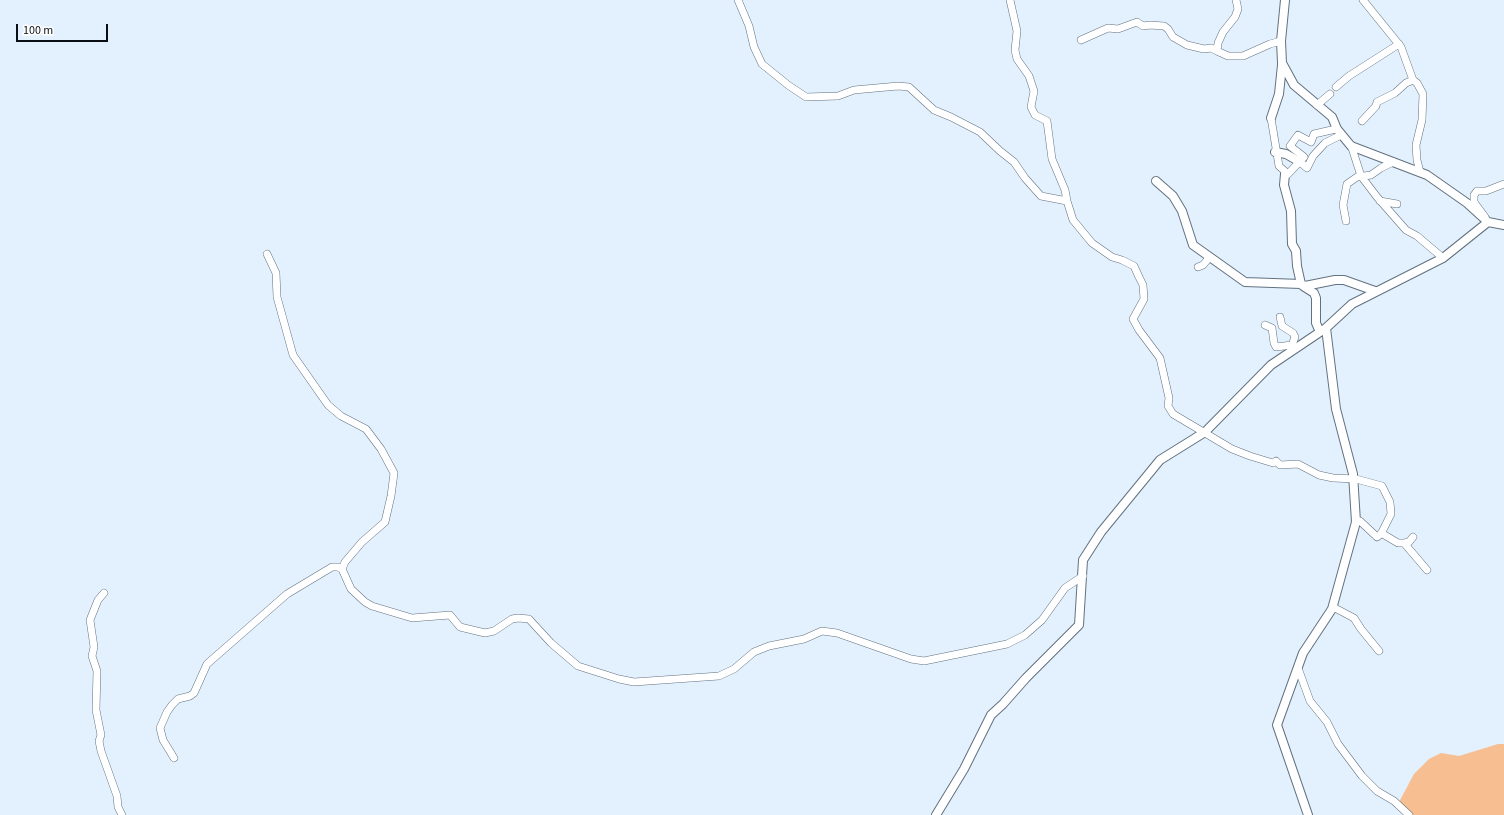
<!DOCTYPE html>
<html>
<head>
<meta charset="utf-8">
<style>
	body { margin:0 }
	#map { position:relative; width:1504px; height:815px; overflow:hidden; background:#e3f1fe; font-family:"Source Sans 3",sans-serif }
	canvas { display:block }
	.scale { position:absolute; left:16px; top:24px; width:92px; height:18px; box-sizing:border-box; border:2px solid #090f14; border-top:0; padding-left:5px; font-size:12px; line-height:14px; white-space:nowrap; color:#090f14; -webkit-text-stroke:3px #fff; paint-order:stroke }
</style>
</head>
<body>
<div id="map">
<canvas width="1504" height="815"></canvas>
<div class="scale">100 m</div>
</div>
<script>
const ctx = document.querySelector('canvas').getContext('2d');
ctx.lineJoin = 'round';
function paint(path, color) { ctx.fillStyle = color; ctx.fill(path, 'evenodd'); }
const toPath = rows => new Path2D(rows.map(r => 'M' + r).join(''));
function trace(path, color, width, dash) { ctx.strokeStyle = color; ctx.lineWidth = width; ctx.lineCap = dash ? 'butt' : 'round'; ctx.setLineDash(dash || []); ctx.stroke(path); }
const green = toPath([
	[1498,744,1504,744,1504,815,1413,815,1399,802,1414,774,1429,759,1441,753,1459,756]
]);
const minor = toPath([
	[738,0,749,26,754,47,762,64,788,85,806,97,838,96,854,90,898,86,909,87,934,110,951,117,980,132,1000,151,1014,162,1025,178,1041,196,1067,201,1073,220,1092,243,1112,257,1122,260,1134,266,1139,277,1143,285,1144,299,1133,319,1139,330,1160,358,1169,398,1168,406,1173,414,1232,449,1250,456,1273,463,1276,461,1280,465,1298,464,1319,475,1333,478,1356,479,1382,486,1390,502,1391,514,1381,534,1377,537,1360,521,1356,522],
	[1010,0,1017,31,1015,50,1017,59,1029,76,1034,91,1031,107,1035,115,1047,121,1052,159,1065,190,1067,201],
	[1236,0,1238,9,1235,17,1223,32,1218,43,1217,51,1228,56,1243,56,1270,44,1281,41],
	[1363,0,1401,47,1413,80,1417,83,1423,94,1422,120,1416,145,1417,160,1420,172],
	[1081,40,1108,28,1118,29,1137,22,1143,26,1150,25,1164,26,1168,29,1173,37,1187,45,1204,49,1211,48,1217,51],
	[1336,87,1349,76,1399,44],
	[1317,105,1330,94],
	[1271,118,1279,166,1288,174,1304,157,1290,146,1298,135,1311,142,1314,134,1336,129],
	[1362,121,1376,106,1377,102,1395,93,1406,83,1413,80],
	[1351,145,1361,176,1377,197,1406,230,1417,236,1443,258],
	[1300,162,1307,168,1313,156,1325,143,1341,135],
	[1380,201,1397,204],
	[1485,217,1474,202,1474,195,1477,191,1486,191,1504,184],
	[1346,221,1343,205,1347,184,1357,177,1371,175,1381,168,1393,162],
	[1198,267,1203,265,1209,258],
	[1280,317,1282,326,1293,333,1295,337,1292,345,1293,350],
	[1265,325,1272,328,1274,343,1276,347,1292,345],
	[1381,533,1398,543,1404,543,1427,570],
	[1404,543,1409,542,1413,537],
	[342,569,351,589,365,602,372,606,412,618,450,615,460,627,485,633,494,631,512,619,518,618,529,619,551,643,578,666,619,679,634,682,719,676,734,669,754,652,769,646,804,639,822,631,837,633,911,659,924,661,1007,644,1025,635,1042,620,1065,588,1083,576],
	[104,593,98,600,90,620,94,647,92,656,97,671,96,710,101,735,99,741,101,751,117,796,118,807,122,815],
	[1333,607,1354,618,1361,629,1379,651],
	[1298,668,1310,701,1327,722,1338,744,1362,776,1377,791,1394,801,1409,815],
	[174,758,163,740,160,728,167,712,172,705,178,699,190,696,194,693,207,664,287,594,332,567,338,567,342,569,345,562,362,542,385,522,391,496,394,473,381,449,366,429,341,416,328,405,293,355,277,297,276,273,267,254]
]);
const tertiary = toPath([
	[1285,0,1281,41,1282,63,1294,85,1332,117,1337,129,1351,146,1427,175,1467,203,1488,222],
	[1271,118,1279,94,1282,65],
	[1275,152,1286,154,1300,162],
	[1285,174,1284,185,1291,211,1292,244,1296,251,1297,266,1301,284],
	[1156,181,1173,196,1182,211,1193,245,1245,282,1301,284,1305,286,1335,280,1344,280,1375,291],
	[1303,286,1314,293,1316,298,1316,323,1320,332],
	[936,815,964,769,991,715,1003,704,1026,678,1079,625,1083,560,1101,532,1160,460,1205,432,1271,365,1326,328,1352,304,1443,258,1488,222,1504,225],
	[1308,815,1277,725,1303,653,1332,609,1356,522,1353,474,1336,409,1326,328]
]);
paint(green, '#f7be91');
trace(minor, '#62717f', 8);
trace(tertiary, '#62717f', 10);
trace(minor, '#fff', 7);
trace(tertiary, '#fff', 8);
</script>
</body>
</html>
